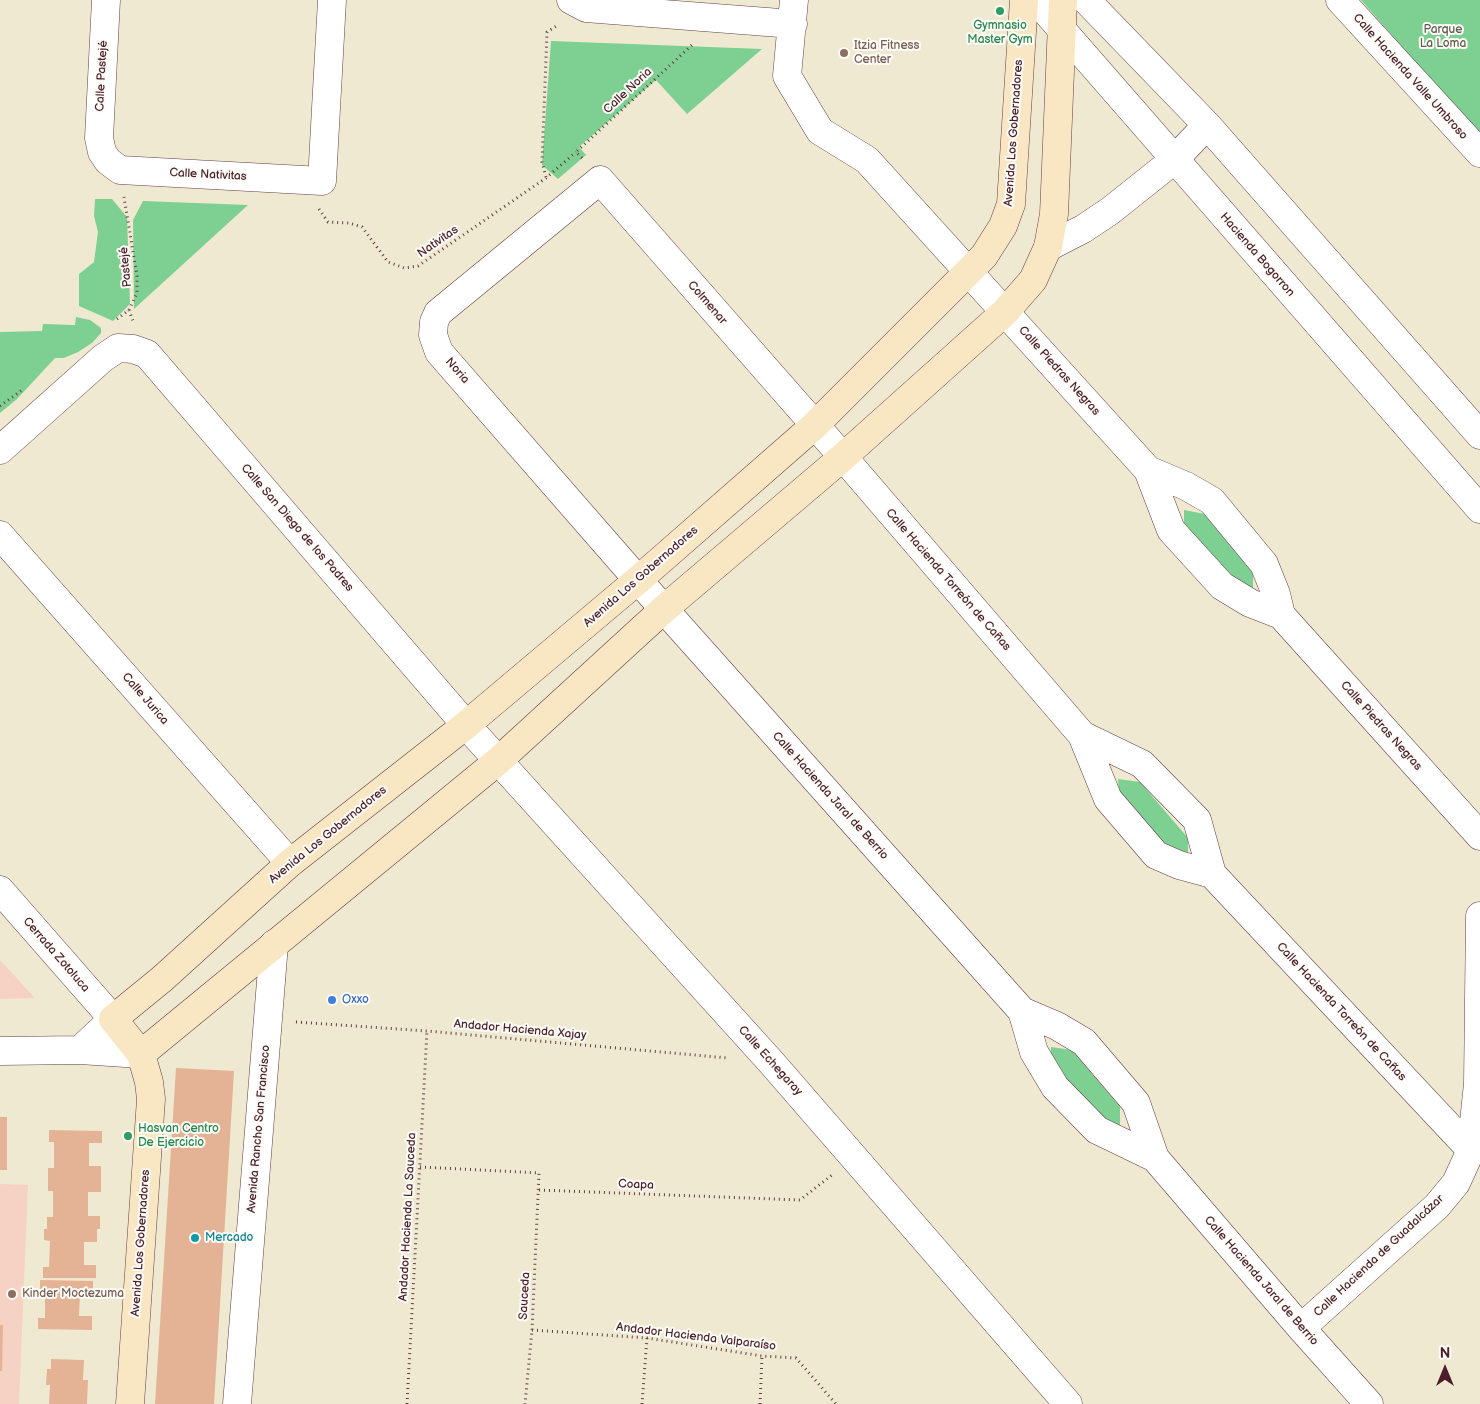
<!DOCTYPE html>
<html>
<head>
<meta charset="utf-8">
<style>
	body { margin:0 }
	#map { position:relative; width:1480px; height:1404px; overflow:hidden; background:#f0e9d1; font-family:"Balsamiq Sans",sans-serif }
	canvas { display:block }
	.north { position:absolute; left:1420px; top:1344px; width:50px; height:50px; -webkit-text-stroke:4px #fdfcf7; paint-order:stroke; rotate:0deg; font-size:14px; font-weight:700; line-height:20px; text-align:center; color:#4a1f2b }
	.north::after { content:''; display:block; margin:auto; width:18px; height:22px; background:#4a1f2b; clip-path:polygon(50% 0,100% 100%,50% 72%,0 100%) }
</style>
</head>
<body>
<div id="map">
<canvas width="1480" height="1404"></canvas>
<div class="north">N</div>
</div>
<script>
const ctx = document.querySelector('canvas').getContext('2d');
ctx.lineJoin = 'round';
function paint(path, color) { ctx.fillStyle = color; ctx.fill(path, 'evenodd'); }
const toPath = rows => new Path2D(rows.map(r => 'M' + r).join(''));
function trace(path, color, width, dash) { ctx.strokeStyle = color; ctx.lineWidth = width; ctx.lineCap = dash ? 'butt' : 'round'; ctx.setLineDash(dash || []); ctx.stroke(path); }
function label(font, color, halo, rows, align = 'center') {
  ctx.font = font + ' "Balsamiq Sans",sans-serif'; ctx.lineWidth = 4; ctx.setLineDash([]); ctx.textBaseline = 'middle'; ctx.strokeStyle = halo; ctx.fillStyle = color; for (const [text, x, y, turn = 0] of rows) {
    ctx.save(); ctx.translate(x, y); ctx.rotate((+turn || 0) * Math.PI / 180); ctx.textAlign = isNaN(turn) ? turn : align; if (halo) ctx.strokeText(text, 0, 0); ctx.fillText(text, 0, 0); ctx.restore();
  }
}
const built = toPath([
	[0,960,35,998,0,999],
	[0,1184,28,1185,19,1404,0,1404]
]);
const green = toPath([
	[1361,0,1480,0,1480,136],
	[551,41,762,49,687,114,656,80,579,147,586,155,558,179,542,165],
	[95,199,112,199,127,217,130,304,113,321,79,306,79,274,94,262,98,232,94,216],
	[143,201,248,205,134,309,133,220],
	[76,317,90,320,101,328,101,333,92,343,78,352,64,358,55,358,17,399,0,413,0,332,42,331,43,324,75,325],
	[1184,510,1205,514,1253,571,1253,591,1229,584,1184,529],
	[1118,779,1140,782,1188,838,1188,859,1164,852,1119,798],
	[1051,1047,1072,1050,1120,1107,1120,1127,1096,1120,1051,1066]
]);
const building = toPath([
	[176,1068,234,1071,214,1404,155,1404],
	[0,1117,7,1117,7,1170,0,1170],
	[49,1130,102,1131,102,1143,89,1143,89,1166,101,1166,101,1192,88,1192,88,1216,100,1216,100,1229,97,1229,97,1242,84,1242,84,1265,96,1265,96,1278,43,1278,43,1267,49,1267,50,1241,44,1240,44,1229,47,1229,47,1217,53,1217,53,1191,48,1191,48,1168,54,1168,54,1142,49,1142],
	[40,1280,93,1281,93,1293,80,1293,79,1316,92,1316,92,1330,38,1329,38,1318,45,1318,45,1292,40,1292],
	[0,1325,3,1325,2,1371,0,1371],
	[51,1359,84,1360,83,1380,88,1380,87,1404,49,1404,50,1385,46,1385,47,1369,51,1369]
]);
const path = toPath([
	[582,158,576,152,692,45],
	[546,177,542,162,547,32,558,25],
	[319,209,328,222,349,223,362,227,388,262,404,268,418,266,546,178,576,152],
	[129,310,133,321],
	[117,319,129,310,137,293,137,276,124,197],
	[0,406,22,390],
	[296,1022,427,1031,728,1058],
	[420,1167,539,1173,532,1330,525,1404],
	[539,1190,800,1200,832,1175],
	[532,1330,647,1338,762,1356,796,1358,836,1404],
	[407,1404,427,1031],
	[642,1404,647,1338],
	[760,1404,762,1356]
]);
const street = toPath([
	[106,0,99,138,102,152,108,161,120,170,322,181,332,0],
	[571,0,586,8,793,24],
	[794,0,787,76,820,131,867,160,1148,470,1171,530,1222,586,1250,603,1281,615,1480,836],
	[1036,0,1480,509],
	[1086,0,1207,125,1480,435],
	[1340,0,1480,153],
	[1048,247,1083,229,1110,211,1174,160,1207,125],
	[0,450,103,358,118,348,133,349,147,354,466,725,771,1062,1068,1404],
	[1148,470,1186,486,1212,501,1264,564,1276,594,1281,615],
	[0,535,290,863],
	[1082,735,1142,764,1197,820,1212,874,1471,1150],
	[0,890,113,1019,80,1050],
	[1022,1011,1057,1026,1084,1042,1136,1103,1155,1158,1301,1328,1369,1404],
	[0,1051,80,1050,141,1054],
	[1155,1158,1097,1130,1055,1087,1034,1052,1022,1011,638,580,439,352,433,335,434,322,438,313,600,180,843,457,1082,735,1108,799,1156,855,1179,865,1212,874],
	[1301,1328,1437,1206,1456,1183,1471,1150,1478,1084,1480,916],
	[237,1404,274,944]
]);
const secondary = toPath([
	[141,1054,498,761,664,609,843,457,1005,312,1033,280,1048,247,1054,214,1063,0],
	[130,1404,151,1099,149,1082,141,1054,113,1019,162,979,290,863,466,725,638,580,814,426,984,256,1003,226,1011,204,1024,0]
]);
const markers = [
	[1000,11,5,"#2e9e5b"],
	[844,53,5,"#8d6e63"],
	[332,1000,5,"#3f7fe0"],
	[128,1136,5,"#2e9e5b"],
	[195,1238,5,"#0f9aa8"],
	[12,1294,5,"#8d6e63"]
];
const leisureNames = [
	["Gymnasio",1000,26],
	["Master Gym",1000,40],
	["Hasvan Centro",138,1129,"left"],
	["De Ejercicio",138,1143,"left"]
];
const parkNames = [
	["Parque",1443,30],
	["La Loma",1443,44]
];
const educationNames = [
	["Itzia Fitness",854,46],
	["Center",854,60],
	["Kinder Moctezuma",22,1294]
];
const streetNames = [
	["Calle Pastejé",102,76,-87],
	["Calle Hacienda Valle Umbroso",1410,77,48],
	["Calle Noria",628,91,-43],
	["Avenida Los Gobernadores",1014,133,-86],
	["Calle Nativitas",208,175,3],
	["Nativitas",438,242,-35],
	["Hacienda Bogorron",1257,255,49],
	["Pastejé",126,267,-96],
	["Colmenar",707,303,49],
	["Noria",457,371,49],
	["Calle Piedras Negras",1059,371,48],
	["Calle San Diego de los Padres",297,528,49],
	["Avenida Los Gobernadores",641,577,-41],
	["Calle Hacienda Torreón de Cañas",948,580,49],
	["Calle Jurica",145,699,49],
	["Calle Piedras Negras",1381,726,48],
	["Calle Hacienda Jaral de Berrio",830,796,48],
	["Avenida Los Gobernadores",328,835,-39],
	["Cerrada Zotoluca",56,955,49],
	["Calle Hacienda Torreón de Cañas",1341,1012,47],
	["Andador Hacienda Xajay",520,1030,5],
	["Calle Echegaray",770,1061,48],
	["Avenida Rancho San Francisco",259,1129,-85],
	["Coapa",636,1185,2],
	["Andador Hacienda La Sauceda",408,1217,-87],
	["Avenida Los Gobernadores",141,1243,-86],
	["Calle Hacienda de Guadalcázar",1379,1256,-43],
	["Calle Hacienda Jaral de Berrio",1261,1281,49],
	["Sauceda",525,1296,-87],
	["Andador Hacienda Valparaíso",696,1337,7]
];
const shopNames = [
	["Oxxo",342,1000]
];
const cultureNames = [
	["Mercado",205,1238]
];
paint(built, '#f5d2c3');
paint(green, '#7dd092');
paint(building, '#e4b295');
trace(street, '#633d44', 29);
trace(secondary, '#633d44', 29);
trace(path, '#633d44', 3, [1, 4]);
trace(street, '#fff', 28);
trace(secondary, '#f9e7c3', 28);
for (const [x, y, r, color] of markers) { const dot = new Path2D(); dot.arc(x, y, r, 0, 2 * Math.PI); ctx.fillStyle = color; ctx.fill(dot); trace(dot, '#fdfcf7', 2); }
label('12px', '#27864d', '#fdfcf7', leisureNames);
label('12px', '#5c5d4f', '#fdfcf7', parkNames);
label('12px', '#785e54', '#fdfcf7', educationNames, 'left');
label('12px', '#4a1f2b', '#fdfcf7', streetNames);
label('12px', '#366cbe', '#fdfcf7', shopNames, 'left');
label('12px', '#0d838f', '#fdfcf7', cultureNames, 'left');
</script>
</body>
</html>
